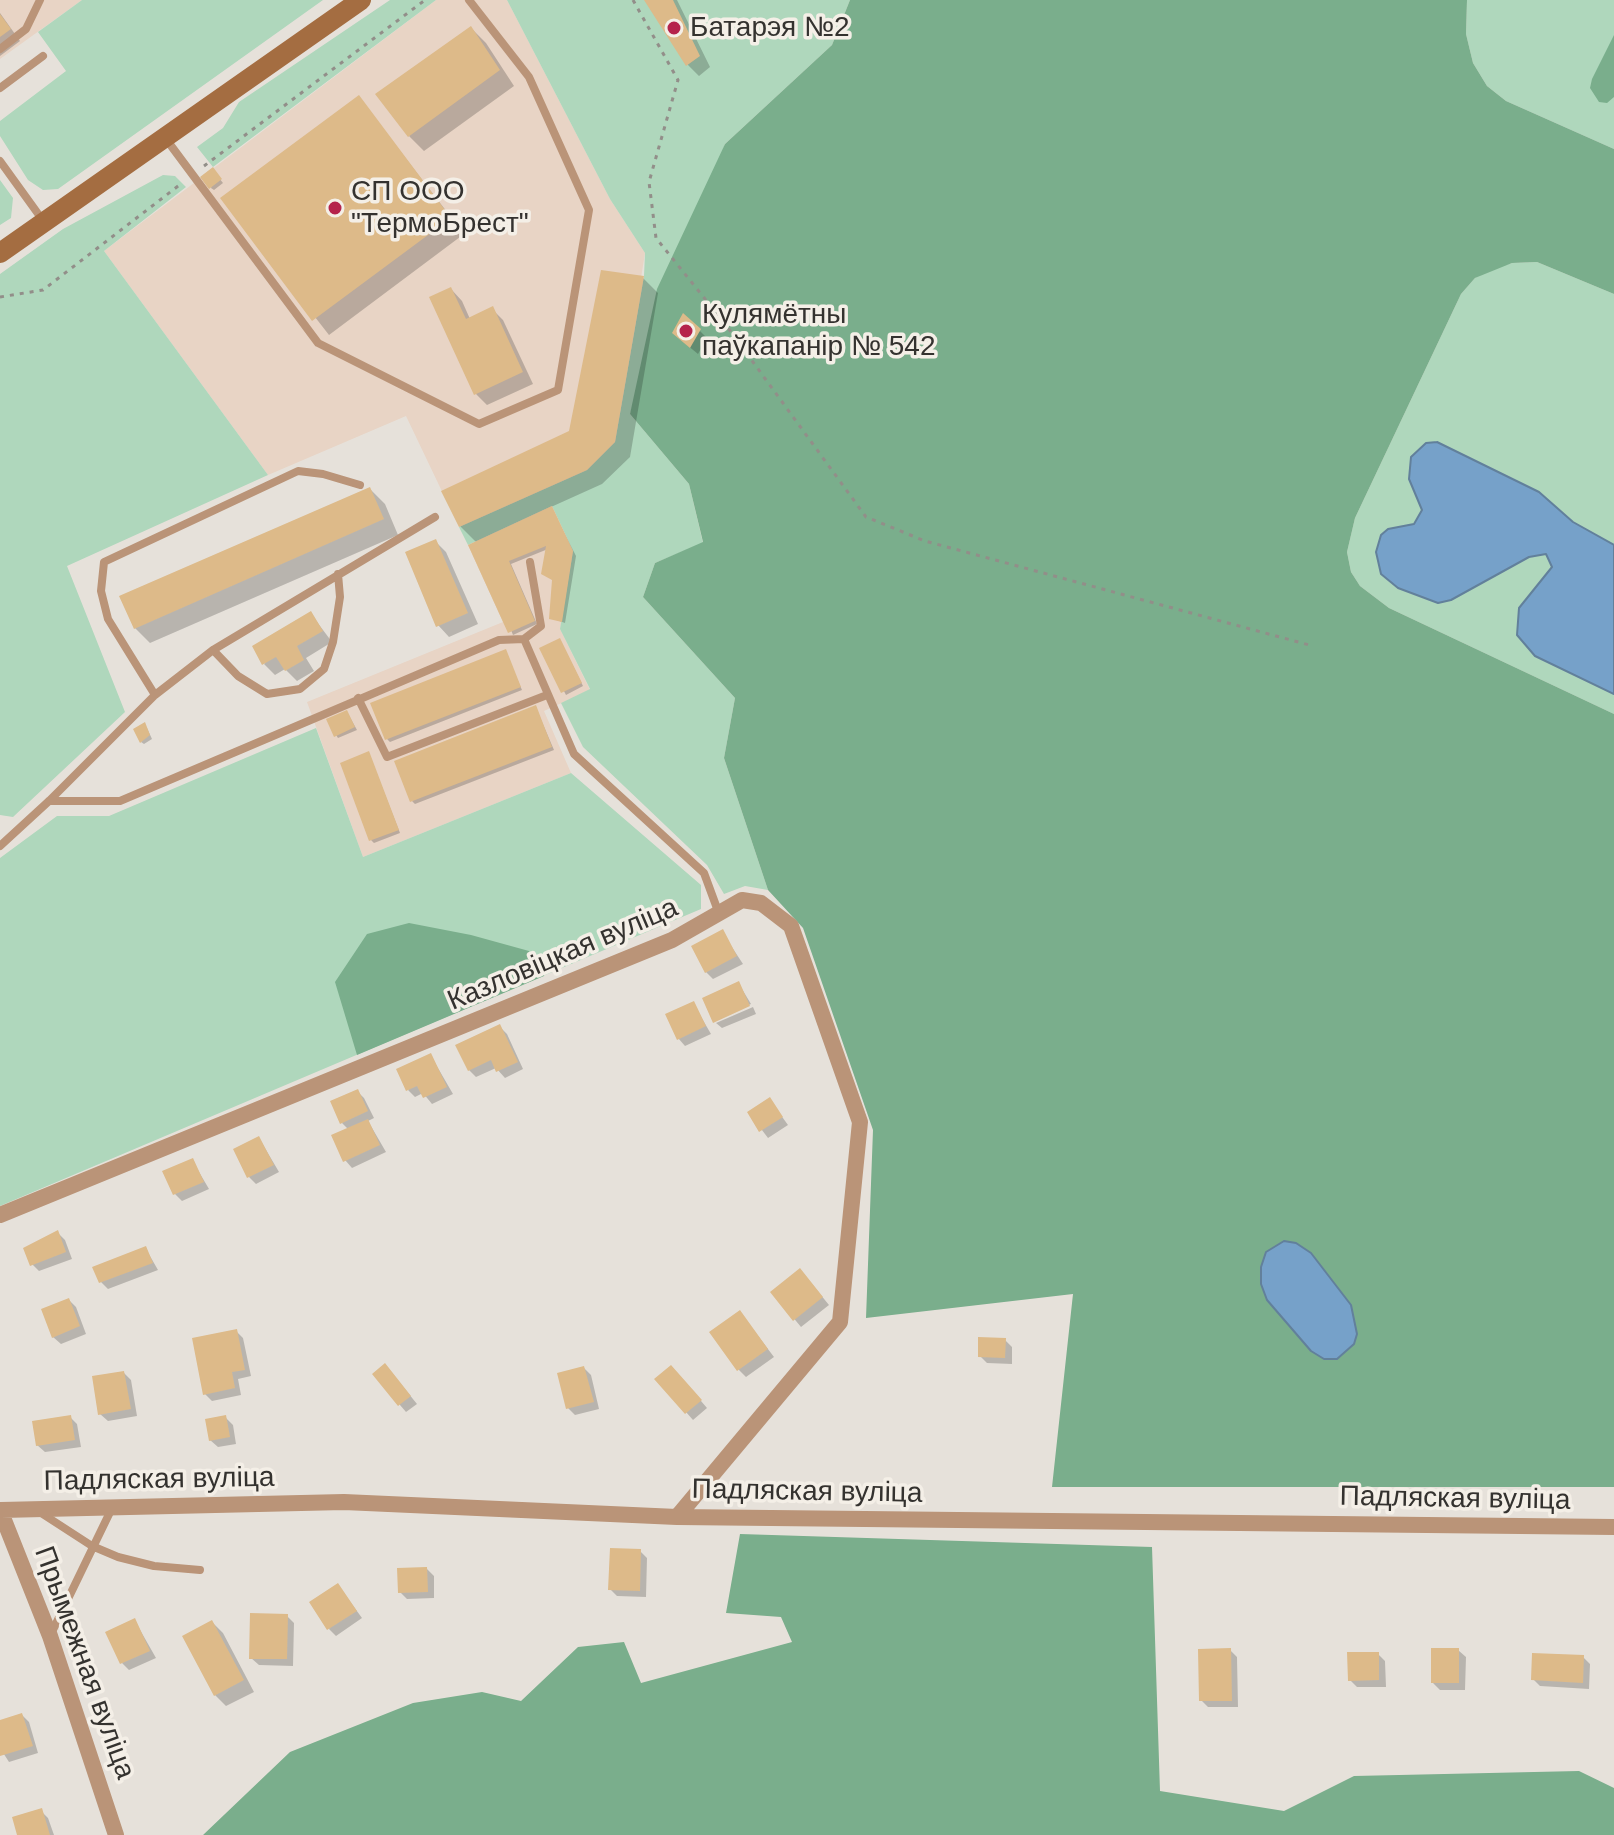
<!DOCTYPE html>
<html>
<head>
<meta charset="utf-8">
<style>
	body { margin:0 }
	canvas { display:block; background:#e6e1da }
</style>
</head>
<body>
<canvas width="1614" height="1835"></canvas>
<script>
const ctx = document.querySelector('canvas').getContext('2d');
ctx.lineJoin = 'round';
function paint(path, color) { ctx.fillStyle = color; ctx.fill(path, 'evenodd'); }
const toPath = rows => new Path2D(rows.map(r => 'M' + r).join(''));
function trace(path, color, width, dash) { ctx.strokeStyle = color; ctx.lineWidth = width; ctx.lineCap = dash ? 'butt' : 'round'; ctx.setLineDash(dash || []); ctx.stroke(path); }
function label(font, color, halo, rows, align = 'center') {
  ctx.font = font + ' Arial,sans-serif'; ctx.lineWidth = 7; ctx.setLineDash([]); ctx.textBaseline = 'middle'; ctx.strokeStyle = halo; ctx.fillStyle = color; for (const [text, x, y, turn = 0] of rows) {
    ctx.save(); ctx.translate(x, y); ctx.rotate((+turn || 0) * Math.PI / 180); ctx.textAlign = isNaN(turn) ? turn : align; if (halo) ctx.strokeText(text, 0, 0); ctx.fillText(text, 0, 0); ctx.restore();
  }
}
const industrial = toPath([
	[0,0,82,0,0,59],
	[436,0,507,0,610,199,645,253,615,442,587,470,459,527,406,416,268,475,104,251],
	[552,506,573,551,560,629,590,690,544,711,571,773,363,857,307,702,503,622,468,545]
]);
const green = toPath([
	[82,0,323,0,58,189,43,190,28,180,0,136,0,121,66,71,38,32],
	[390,0,436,0,213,167,197,147,223,128,239,102],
	[507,0,850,0,832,45,725,144,630,414,689,484,703,543,655,563,643,597,735,698,724,758,768,890,745,886,724,894,707,865,583,747,561,703,590,689,560,629,573,551,552,506,468,545,459,527,587,470,615,442,644,276,645,253,610,199],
	[1467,0,1614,0,1614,149,1506,101,1487,86,1473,63,1466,34],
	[163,175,175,176,186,187,104,251,268,475,67,566,125,712,13,817,0,815,0,274,63,229],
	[0,180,13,198,11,218,0,225],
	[1537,262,1614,294,1614,714,1389,608,1360,586,1351,572,1347,552,1355,518,1461,294,1475,278,1492,269,1512,263],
	[316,728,363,857,571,773,701,885,701,909,0,1206,0,858,57,816,109,816]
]);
const forest = toPath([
	[850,0,1467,0,1466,34,1473,63,1487,86,1506,101,1614,149,1614,294,1537,262,1512,263,1475,278,1461,294,1355,518,1347,552,1351,572,1360,586,1389,608,1614,714,1614,1487,1052,1487,1073,1294,866,1318,873,1130,803,928,768,890,724,758,735,698,643,597,655,563,703,542,689,484,630,414,657,289,725,144,832,45],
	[1614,35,1614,97,1607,103,1599,102,1590,88,1592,79],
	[409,923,471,935,529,951,544,976,357,1055,335,982,367,934],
	[740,1534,1152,1547,1160,1791,1284,1811,1354,1776,1579,1771,1614,1788,1614,1835,203,1835,290,1752,413,1703,482,1692,521,1701,578,1647,624,1642,641,1683,792,1642,781,1617,726,1613]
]);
const water = toPath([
	[1437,442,1539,492,1573,522,1614,545,1614,694,1535,656,1517,635,1519,608,1552,567,1546,554,1529,557,1451,600,1438,603,1398,588,1381,574,1376,552,1381,535,1388,529,1414,524,1422,510,1409,479,1411,457,1426,443,1437,442],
	[1284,1241,1296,1243,1311,1253,1351,1305,1357,1334,1354,1344,1337,1359,1324,1359,1311,1351,1267,1300,1261,1284,1261,1267,1266,1252,1284,1241]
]);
const shadow = toPath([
	[647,0,677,0,710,67,699,76,688,65],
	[0,13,20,41,0,56],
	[471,28,486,43,514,86,424,151,409,136],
	[359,98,464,234,329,335,223,199],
	[215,173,223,183,214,190,211,188],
	[643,278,658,293,630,457,602,484,551,507,576,556,565,623,551,618,554,580,548,549,511,564,537,624,513,635,477,543,460,526,571,432],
	[451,289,462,301,470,319,492,309,503,320,533,384,487,405,476,394],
	[700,331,707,338,698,354,681,340],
	[370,489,385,504,398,535,150,643,135,628],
	[435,541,446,552,478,624,449,637,438,625],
	[311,614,332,642,306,658,314,671,297,681,285,669,275,675,264,664],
	[560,640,583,686,566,695,542,649],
	[505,652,522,690,390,742,387,739],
	[536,708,554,750,415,804,412,801],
	[347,712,357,730,338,738,336,735],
	[147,728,152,739,144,744,141,742],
	[369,754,400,833,374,843,371,840],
	[722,932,743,964,713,979,706,972],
	[739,984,751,1004,715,1020],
	[693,1003,711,1034,685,1046,678,1038],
	[753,1007,756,1014,722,1028,716,1023],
	[500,1027,507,1034,523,1069,505,1078,496,1068,476,1077,469,1070],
	[431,1056,453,1094,432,1104,423,1093,415,1097,408,1090],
	[357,1091,364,1098,374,1118,368,1121,386,1152,352,1168,345,1160,349,1130,342,1123],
	[770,1100,788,1125,768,1138,749,1113],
	[259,1138,279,1172,256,1184,249,1177],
	[192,1160,209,1189,182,1201,175,1194],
	[58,1233,65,1240,72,1259,39,1271,32,1264],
	[146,1249,158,1270,108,1289,101,1282],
	[807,1278,829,1305,801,1327,772,1292],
	[69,1300,76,1307,86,1334,61,1344,53,1337],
	[740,1312,774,1357,746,1377,739,1370],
	[236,1331,243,1338,251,1376,238,1379,241,1395,212,1401,205,1394],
	[1005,1340,1012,1347,1012,1364,987,1363,980,1356],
	[584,1368,591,1375,599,1409,575,1415,568,1408],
	[124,1373,131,1380,137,1416,108,1421,100,1414],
	[392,1373,417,1404,406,1412,400,1405],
	[678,1374,707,1408,693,1420,657,1379],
	[70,1417,77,1424,81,1447,45,1452,37,1445],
	[226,1418,233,1425,236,1444,218,1447,210,1440],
	[640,1551,647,1558,646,1597,617,1596,610,1589],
	[427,1569,434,1576,434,1598,407,1599,400,1592],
	[338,1585,362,1618,336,1636,329,1629],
	[287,1616,294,1623,293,1666,259,1665,251,1658],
	[135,1621,156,1658,129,1670,122,1663],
	[212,1622,223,1633,254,1692,226,1706,215,1695],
	[1230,1650,1237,1657,1238,1707,1208,1707,1201,1700],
	[1458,1650,1466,1657,1465,1690,1440,1690,1433,1683],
	[1378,1654,1385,1661,1386,1687,1357,1687,1350,1680],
	[1583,1657,1590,1664,1589,1689,1540,1686,1533,1679],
	[22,1715,29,1722,38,1753,9,1762,0,1748,0,1722],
	[41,1811,48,1818,54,1835,19,1835]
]);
const building = toPath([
	[644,0,673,0,700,56,686,66],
	[0,14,11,29,0,37],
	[471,26,500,70,408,137,375,94],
	[359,95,451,218,312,321,220,198],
	[213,167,222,179,209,189,200,177],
	[601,270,644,276,615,442,587,470,459,527,441,491,569,431],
	[451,287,466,319,493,306,523,372,474,395,429,297],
	[683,313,701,329,690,348,672,333],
	[370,487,384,519,134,629,119,596],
	[552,506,573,551,562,622,549,619,552,580,541,574,546,546,509,561,535,621,508,633,468,545],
	[436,539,468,613,436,627,405,552],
	[311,611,323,631,297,646,304,660,285,671,276,657,262,665,252,646],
	[560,638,582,683,561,693,539,648],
	[506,649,521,687,385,740,370,703],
	[536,705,552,747,410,802,394,761],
	[347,710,355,727,334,737,326,719],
	[145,722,150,735,140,743,133,729],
	[369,751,399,830,369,841,340,763],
	[723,929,737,956,705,973,691,946],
	[739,981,750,1006,713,1023,702,998],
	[694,1001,706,1026,677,1040,665,1014],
	[500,1024,518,1062,496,1072,491,1060,468,1071,455,1045],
	[431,1053,447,1087,423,1098,417,1086,406,1091,396,1069],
	[358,1089,368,1111,340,1124,330,1101],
	[770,1097,783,1117,759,1132,747,1112],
	[368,1119,380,1145,343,1162,331,1135],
	[259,1136,274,1165,247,1178,233,1149],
	[193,1158,204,1182,173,1195,162,1171],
	[58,1230,66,1252,30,1266,23,1248],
	[146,1246,153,1263,99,1283,92,1267],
	[800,1268,823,1297,793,1321,770,1292],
	[69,1298,80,1326,52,1338,41,1309],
	[740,1310,768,1349,737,1371,709,1332],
	[237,1329,245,1370,232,1372,235,1388,203,1395,192,1338],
	[978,1337,1006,1338,1005,1358,978,1357],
	[385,1363,411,1396,398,1406,372,1374],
	[671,1365,702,1400,685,1414,654,1379],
	[584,1366,594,1402,566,1409,557,1373],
	[124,1371,131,1409,98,1415,92,1376],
	[71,1415,75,1440,36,1446,32,1421],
	[226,1415,230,1437,209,1441,205,1419],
	[610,1548,641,1549,640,1591,608,1590],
	[427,1567,428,1592,398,1593,397,1568],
	[338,1583,357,1611,327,1630,309,1602],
	[250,1613,288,1614,287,1659,249,1659],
	[135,1618,150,1651,120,1664,105,1632],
	[212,1620,244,1680,214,1696,182,1636],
	[1231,1648,1232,1701,1199,1701,1198,1649],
	[1431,1648,1459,1648,1459,1683,1431,1683],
	[1347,1652,1379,1652,1379,1680,1348,1681],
	[1532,1653,1584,1655,1583,1683,1531,1680],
	[22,1713,33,1746,0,1756,0,1720],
	[42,1808,50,1835,17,1835,12,1817]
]);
const path = toPath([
	[633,0,678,80,649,182,656,238,726,325,866,517,925,541,1313,646],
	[204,166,425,0],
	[0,297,43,290,182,183]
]);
const lane = toPath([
	[0,49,26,29,40,0],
	[0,88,43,56],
	[166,139,318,343,479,424,558,390,589,210,529,77,469,0],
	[0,161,44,222],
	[530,562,541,626,524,639,574,754,704,873,718,911],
	[213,650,238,676,267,694,300,689,324,669,333,642,340,597,338,574],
	[155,695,108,619,101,591,104,562,298,471,323,474,360,485],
	[358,698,387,757,547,695],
	[49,801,120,801,499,640,524,639],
	[0,846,49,801,155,695,213,650,435,517],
	[38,1511,92,1546,118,1557,154,1566,200,1570],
	[50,1636,112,1508]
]);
const street = toPath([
	[0,1215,672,940,742,900,761,903,791,926,860,1122,840,1322,677,1517],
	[0,1510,50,1636,116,1835],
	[1,1510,344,1502,677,1517,1614,1527]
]);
const secondary = toPath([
	[0,253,361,0]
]);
const markers = [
	[674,28,8,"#b5234c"],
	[335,208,8,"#b5234c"],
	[686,331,8,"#b5234c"]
];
const poiNames = [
	["Батарэя №2",690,28],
	["СП ООО",351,192],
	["\"ТермоБрест\"",351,224],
	["Кулямётны",702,315],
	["паўкапанір № 542",702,347]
];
const streetNames = [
	["Казловіцкая вуліца",563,955,-23],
	["Падляская вуліца",159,1480,-1],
	["Падляская вуліца",807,1492,1],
	["Падляская вуліца",1455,1499,1],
	["Прымежная вуліца",84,1663,70]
];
paint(industrial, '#e8d4c5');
paint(green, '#afd7bc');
paint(forest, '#7aae8c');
paint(water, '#76a1c9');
trace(water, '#62809b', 2);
paint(shadow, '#0003');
paint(building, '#ddba89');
trace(path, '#928e89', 3, [4, 6]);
trace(lane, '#ba9478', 8);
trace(street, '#ba9478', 16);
trace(secondary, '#a46d41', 20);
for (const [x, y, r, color] of markers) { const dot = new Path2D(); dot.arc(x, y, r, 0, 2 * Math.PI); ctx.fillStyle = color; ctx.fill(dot); trace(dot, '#f4efe7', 3); }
label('28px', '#34322f', '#f4efe7', poiNames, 'left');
label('28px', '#34322f', '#f4efe7', streetNames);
</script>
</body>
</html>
